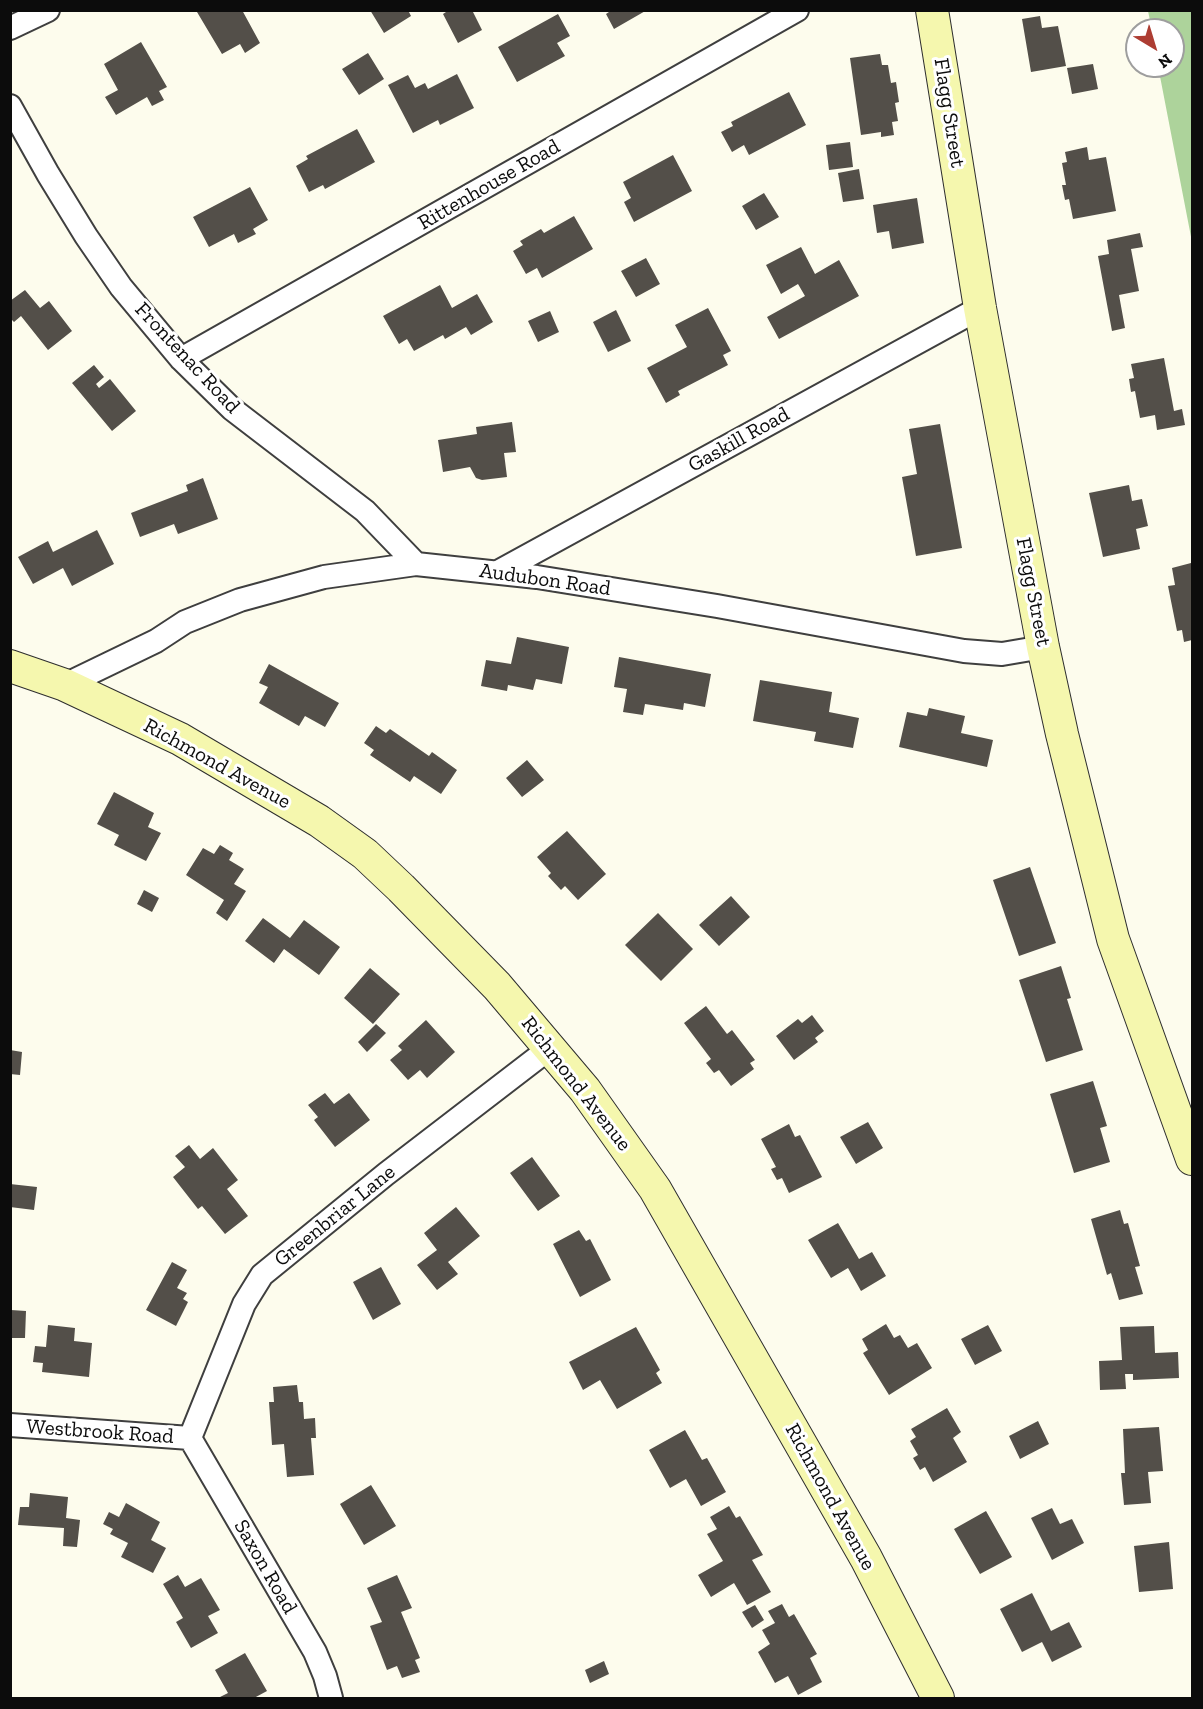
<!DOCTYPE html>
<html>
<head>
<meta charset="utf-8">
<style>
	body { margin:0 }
	#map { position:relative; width:1203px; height:1709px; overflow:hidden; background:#fdfced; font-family:"Zilla Slab",serif }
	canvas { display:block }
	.frame { position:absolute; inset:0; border:12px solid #0c0c0c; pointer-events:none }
	.north { position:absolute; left:1125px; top:18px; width:60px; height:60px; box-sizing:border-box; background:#fff; border:2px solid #9e9e9e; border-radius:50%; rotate:142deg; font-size:16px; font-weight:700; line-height:24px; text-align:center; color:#0c0c0c }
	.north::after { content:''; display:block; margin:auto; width:21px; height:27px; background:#ad3d33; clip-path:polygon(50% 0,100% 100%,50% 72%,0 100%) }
</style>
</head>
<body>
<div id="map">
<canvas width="1203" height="1709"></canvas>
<div class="frame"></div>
<div class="north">N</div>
</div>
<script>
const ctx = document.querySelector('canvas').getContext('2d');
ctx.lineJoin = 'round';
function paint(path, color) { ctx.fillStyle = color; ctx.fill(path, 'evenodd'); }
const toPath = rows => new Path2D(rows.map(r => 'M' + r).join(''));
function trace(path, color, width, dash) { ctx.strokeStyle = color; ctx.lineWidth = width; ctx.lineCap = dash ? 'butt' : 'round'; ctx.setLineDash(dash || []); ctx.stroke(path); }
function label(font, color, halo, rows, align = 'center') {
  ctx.font = font + ' "Zilla Slab",serif'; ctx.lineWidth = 6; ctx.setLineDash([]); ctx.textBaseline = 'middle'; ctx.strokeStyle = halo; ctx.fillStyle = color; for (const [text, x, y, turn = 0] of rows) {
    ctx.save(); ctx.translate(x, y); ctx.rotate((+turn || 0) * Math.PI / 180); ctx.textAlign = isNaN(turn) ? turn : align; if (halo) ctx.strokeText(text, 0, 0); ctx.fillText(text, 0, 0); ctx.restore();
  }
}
const forest = toPath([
	[1148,11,1192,11,1192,242,1158,66,1173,66,1173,30,1152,30]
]);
const building = toPath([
	[199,10,242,10,260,43,245,53,240,44,222,54,197,12],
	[370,10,408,10,411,16,384,33],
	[449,10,472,10,482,30,458,43,443,14],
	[612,10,647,10,614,29,606,14],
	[558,14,570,36,557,43,565,56,517,82,498,47],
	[1040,16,1042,28,1058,26,1066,66,1031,72,1022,19],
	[141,42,167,87,159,91,164,100,152,106,147,97,116,115,105,97,118,90,104,64],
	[368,53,384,79,359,95,342,69],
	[880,54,882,65,888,65,891,83,896,82,899,102,895,103,898,121,892,122,894,135,881,137,881,132,861,135,850,58],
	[1093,64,1098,89,1072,94,1067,68],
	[457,74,474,108,440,125,438,120,413,133,388,85,408,75,415,88,425,83,428,89],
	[789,92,806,125,749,155,744,145,732,152,721,132,733,126,731,122],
	[357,129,375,162,325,189,323,185,309,192,296,166,308,159,306,156],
	[850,142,853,167,829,170,826,145],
	[1087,147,1089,160,1106,157,1116,211,1073,219,1069,199,1065,200,1062,185,1066,185,1062,163,1067,162,1065,152],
	[673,155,692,191,634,222,624,202,631,198,623,182],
	[859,169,864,199,843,202,838,173],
	[250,187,268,220,253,229,256,234,238,243,234,234,209,247,193,217],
	[764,193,779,217,756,230,742,206],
	[917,198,924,243,892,249,889,231,877,233,873,205],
	[574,216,593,249,542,278,537,268,526,274,513,251,523,245,520,241,541,229,544,233],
	[1140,233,1143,247,1131,249,1139,291,1119,295,1125,328,1112,331,1098,256,1109,254,1107,240],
	[801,247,815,274,839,260,859,296,779,339,767,317,805,296,798,284,781,294,766,265],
	[646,258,660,284,636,297,621,271],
	[440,285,452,308,477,294,493,322,471,335,466,327,445,339,443,335,414,351,407,339,399,344,383,316],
	[25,290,40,308,49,301,72,331,48,350,21,316,14,322,10,318,10,301],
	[708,308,731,351,723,355,728,365,678,391,680,395,666,403,647,368,687,347,675,325],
	[616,310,631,341,608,352,593,322],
	[550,311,559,332,538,342,528,321],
	[1164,358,1174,411,1182,409,1185,425,1157,430,1155,415,1140,418,1135,391,1131,392,1129,379,1134,378,1131,364],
	[94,365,104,377,96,384,99,388,110,379,136,411,112,431,72,383],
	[512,422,516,452,504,453,507,477,482,480,476,478,470,467,443,472,438,440,477,434,476,427],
	[940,424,962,548,916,556,902,477,917,474,909,429],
	[203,478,218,519,178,534,174,524,140,537,131,513,188,491,186,485],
	[1129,485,1132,501,1142,499,1148,526,1136,529,1140,549,1103,557,1089,493],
	[97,530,114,564,72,586,63,568,33,584,18,557,48,541,53,552],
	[1191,563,1192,640,1184,642,1182,630,1177,631,1168,586,1175,585,1172,568],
	[517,637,569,647,562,684,536,679,533,690,508,685,507,691,481,686,486,660,511,664],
	[619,657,711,674,705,707,684,703,683,710,645,704,643,715,623,712,627,689,614,687],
	[269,664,339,703,325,727,305,716,299,726,259,703,268,687,259,683],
	[760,680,832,692,829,712,859,718,853,748,814,741,816,732,753,721],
	[929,708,965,716,961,733,993,740,987,767,899,747,907,712,927,716],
	[376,726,386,733,390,729,429,756,432,752,457,770,441,794,414,776,410,782,370,755,374,750,364,743],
	[527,760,544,780,522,797,506,778],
	[114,792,154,813,148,827,161,833,146,861,114,845,119,835,97,824],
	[567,831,606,874,578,900,565,886,561,890,548,876,551,873,537,857],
	[220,845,233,853,229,860,244,869,234,884,246,891,227,921,216,913,224,900,186,875,203,848,214,854],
	[1030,867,1056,943,1019,956,993,880],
	[144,890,159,898,152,912,137,904],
	[731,896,750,917,719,946,699,925],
	[658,913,693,949,661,981,625,945],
	[263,918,290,938,304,920,340,947,319,975,284,949,274,963,245,941],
	[1061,966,1071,998,1067,999,1083,1050,1046,1062,1019,980],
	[370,968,400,994,373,1024,344,998],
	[706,1006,727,1034,732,1030,755,1060,750,1063,754,1069,731,1086,719,1070,714,1073,706,1063,711,1059,684,1023],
	[812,1015,824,1031,815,1038,818,1042,794,1060,776,1036,798,1019,802,1023],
	[426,1020,455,1052,427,1078,420,1070,408,1080,390,1060,402,1050,398,1046],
	[376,1024,386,1033,367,1052,358,1042],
	[10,1050,22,1052,20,1075,10,1074],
	[1093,1081,1107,1126,1100,1128,1110,1162,1074,1173,1050,1094],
	[325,1093,334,1104,349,1093,370,1120,335,1147,314,1120,318,1117,308,1105],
	[868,1122,883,1148,856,1164,840,1137],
	[789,1124,795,1137,800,1135,822,1177,789,1193,782,1178,777,1180,771,1169,776,1167,761,1139],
	[189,1145,200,1159,213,1148,238,1180,227,1189,248,1216,225,1234,202,1206,198,1209,173,1177,185,1167,175,1156],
	[532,1157,560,1196,538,1211,510,1173],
	[10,1184,37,1187,34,1210,10,1207],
	[456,1207,480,1236,448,1262,458,1274,437,1290,417,1265,437,1250,424,1233],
	[1120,1210,1124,1224,1128,1223,1140,1266,1135,1267,1143,1294,1119,1300,1111,1273,1107,1275,1091,1219],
	[838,1223,859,1259,872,1252,886,1276,861,1291,848,1268,831,1278,808,1240],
	[579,1230,586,1241,590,1239,611,1280,580,1297,553,1244],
	[172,1262,187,1270,177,1288,187,1293,183,1299,188,1302,176,1326,146,1310],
	[381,1267,401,1304,373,1320,353,1282],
	[11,1310,26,1311,25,1338,10,1338],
	[886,1324,894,1338,900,1335,908,1348,917,1343,932,1368,889,1395,863,1353,868,1350,862,1339],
	[48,1325,75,1328,74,1341,92,1343,89,1377,42,1372,43,1363,33,1362,35,1346,46,1347],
	[988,1325,1002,1351,975,1365,961,1339],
	[1154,1326,1155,1353,1178,1352,1179,1378,1133,1380,1133,1374,1125,1374,1126,1389,1100,1390,1099,1361,1122,1360,1120,1327],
	[636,1327,660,1370,656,1373,662,1383,617,1409,600,1380,583,1390,569,1362],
	[297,1385,299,1402,303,1402,304,1419,315,1418,316,1438,311,1438,314,1475,287,1477,284,1444,272,1445,269,1402,274,1402,273,1387],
	[947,1408,961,1432,953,1438,967,1462,933,1482,925,1467,920,1470,913,1458,918,1455,910,1441,916,1437,911,1429],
	[1038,1421,1049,1444,1020,1459,1009,1436],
	[1159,1427,1163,1471,1148,1472,1151,1503,1124,1505,1121,1473,1125,1473,1123,1429],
	[685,1430,702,1460,707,1458,726,1492,701,1506,686,1479,670,1488,649,1450],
	[371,1485,396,1526,364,1545,340,1504],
	[30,1493,68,1497,66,1518,80,1520,77,1547,63,1546,64,1528,18,1525,20,1507,29,1507],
	[126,1503,160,1522,151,1540,166,1548,153,1573,121,1557,128,1543,110,1534,113,1529,103,1524,109,1512,119,1517],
	[729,1506,736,1518,740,1516,763,1555,752,1560,771,1592,747,1605,734,1583,711,1597,698,1575,723,1561,707,1534,717,1529,710,1517],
	[1052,1508,1060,1524,1072,1519,1084,1543,1052,1560,1031,1518],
	[986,1511,1012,1557,980,1574,954,1529],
	[1169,1542,1173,1589,1139,1592,1134,1546],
	[178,1575,185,1587,201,1578,220,1610,208,1616,218,1633,191,1648,176,1622,183,1618,163,1584],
	[397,1575,412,1608,401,1612,420,1658,415,1660,420,1672,402,1678,397,1666,387,1670,370,1626,382,1622,367,1588],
	[1032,1593,1051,1631,1069,1622,1082,1647,1052,1662,1042,1642,1022,1652,1000,1609],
	[782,1604,789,1617,794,1614,817,1654,810,1658,822,1682,798,1695,788,1676,775,1683,758,1652,770,1644,762,1630,775,1623,768,1611],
	[755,1605,764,1620,752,1628,742,1612],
	[245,1653,267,1691,254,1698,218,1698,228,1693,215,1670],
	[604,1661,609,1674,590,1683,585,1670]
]);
const street = toPath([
	[10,28,48,10],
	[10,106,48,174,86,236,121,287,181,359,232,409,365,511,416,564],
	[181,359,797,10],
	[498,572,980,308],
	[65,685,156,641,185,622,240,600,324,577,416,564,537,577,717,606,964,651,1002,654,1043,647],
	[10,1425,190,1438],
	[190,1438,244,1304,262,1275,386,1174,550,1048],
	[190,1438,315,1652,325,1676,331,1698]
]);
const secondary = toPath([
	[932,10,980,308,1043,647,1062,734,1113,939,1192,1159],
	[10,666,65,685,180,739,319,821,365,854,401,888,497,986,585,1090,655,1189,866,1558,938,1698]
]);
const streetNames = [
	["Flagg Street",949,113,81],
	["Rittenhouse Road",489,185,-30],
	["Frontenac Road",187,358,47],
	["Gaskill Road",739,440,-29],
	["Audubon Road",545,580,8],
	["Flagg Street",1033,592,79],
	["Richmond Avenue",217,764,29],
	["Richmond Avenue",576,1084,52],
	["Greenbriar Lane",335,1216,-39],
	["Westbrook Road",100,1432,4],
	["Richmond Avenue",830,1497,61],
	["Saxon Road",265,1567,60]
];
paint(forest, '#add39b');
paint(building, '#534f49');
trace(street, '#3f3f3f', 26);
trace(secondary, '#2e2e2e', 34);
trace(street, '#fff', 22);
trace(secondary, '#f5f7ae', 32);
label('21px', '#0c0c0c', '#fff', streetNames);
</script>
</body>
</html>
